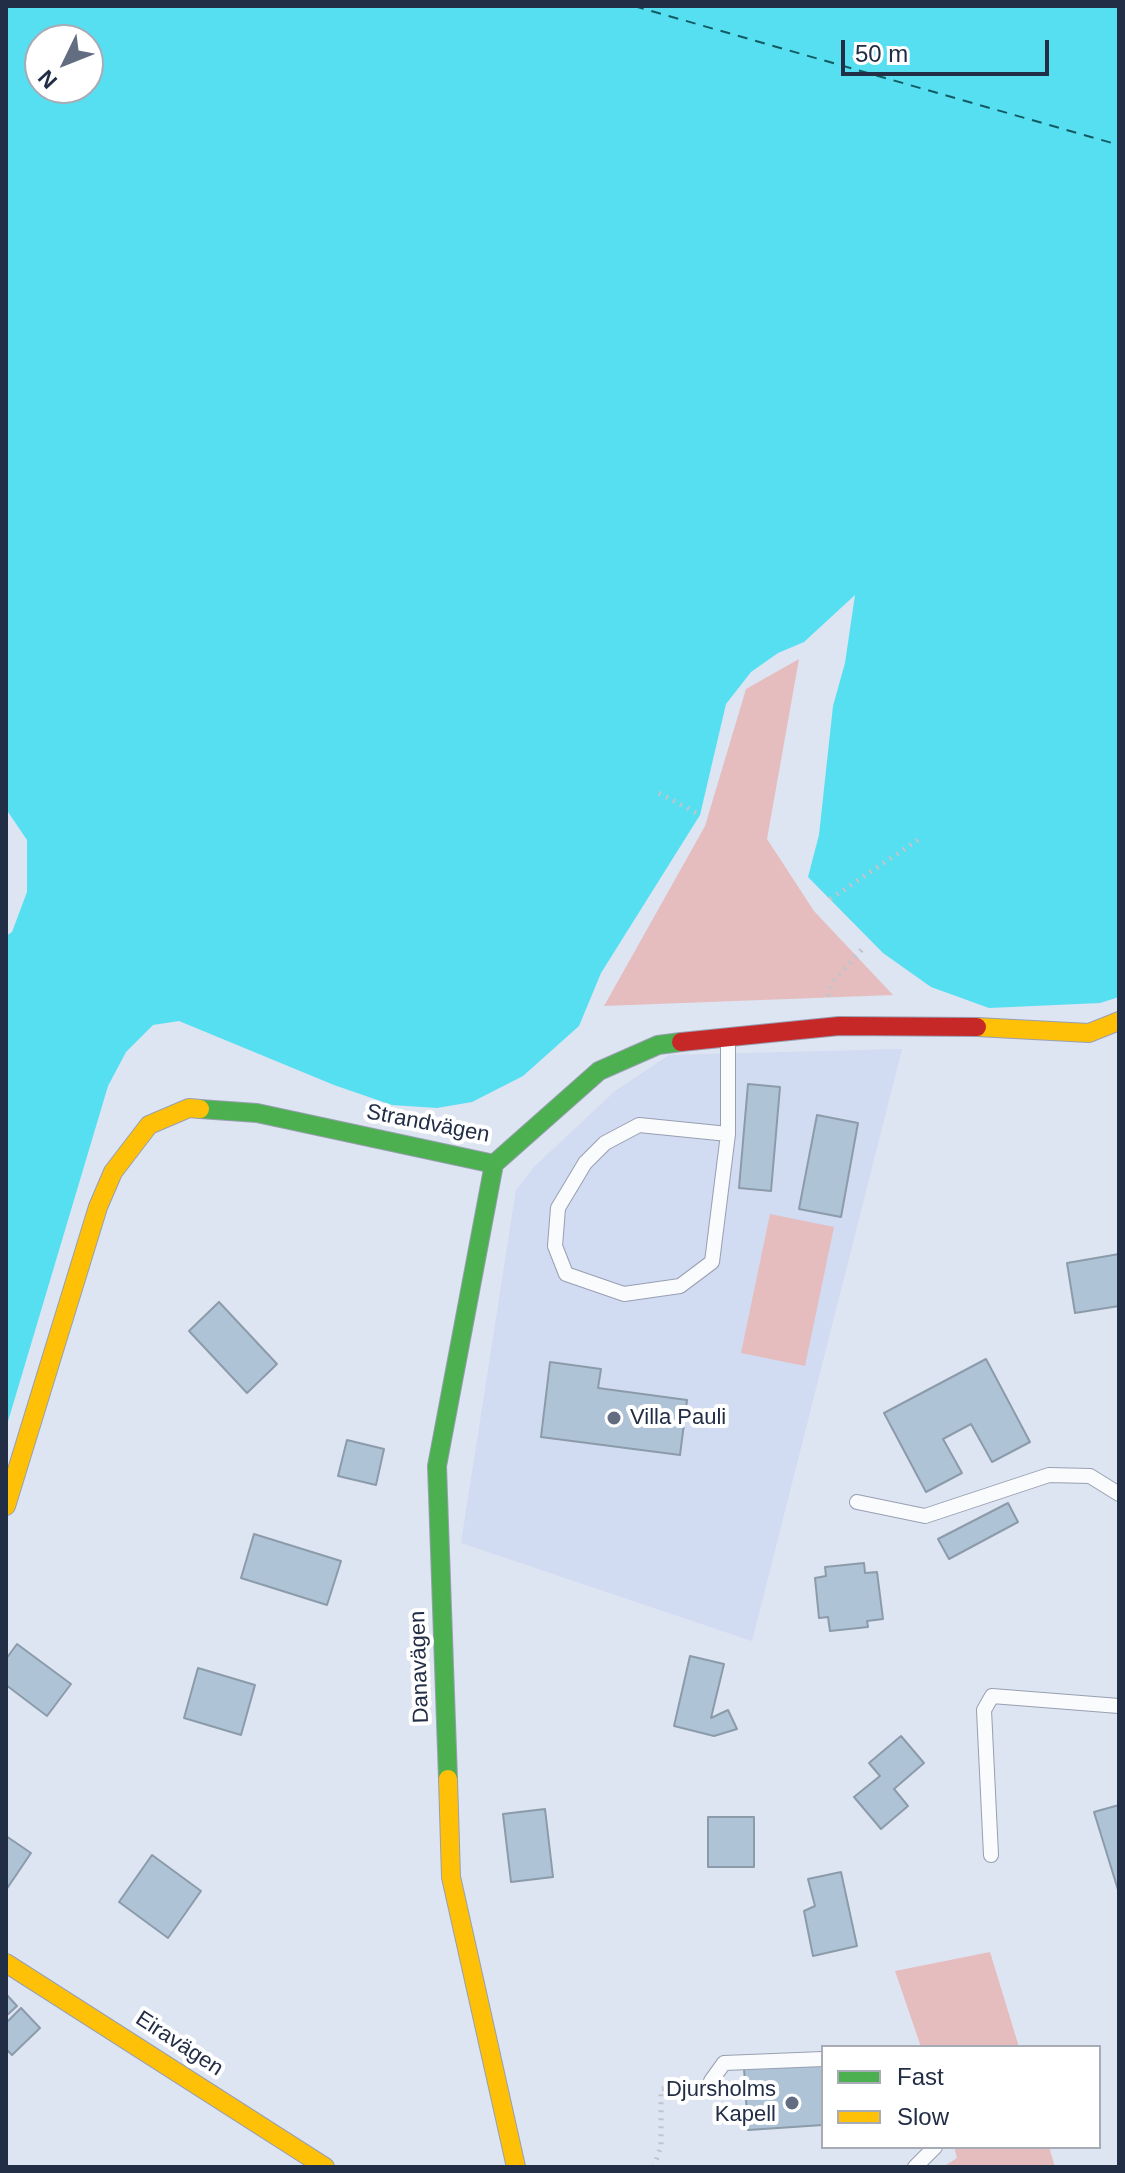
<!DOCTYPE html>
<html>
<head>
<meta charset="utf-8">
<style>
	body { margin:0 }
	#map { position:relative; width:1125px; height:2173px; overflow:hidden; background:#dde4f2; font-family:Helvetica,sans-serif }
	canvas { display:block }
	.frame { position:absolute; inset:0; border:8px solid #222d46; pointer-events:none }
	.legend { position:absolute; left:821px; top:2045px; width:280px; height:104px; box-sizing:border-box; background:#fff; border:2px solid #a7abb5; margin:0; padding:10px 14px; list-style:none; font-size:24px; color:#222d46 }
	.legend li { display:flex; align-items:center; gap:16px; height:40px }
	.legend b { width:40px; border:2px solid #a7abb5 }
	.north { position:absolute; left:24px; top:24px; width:80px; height:80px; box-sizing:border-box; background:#fff; border:2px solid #a7abb5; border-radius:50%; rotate:227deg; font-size:22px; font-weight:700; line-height:32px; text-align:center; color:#222d46 }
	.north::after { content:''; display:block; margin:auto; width:28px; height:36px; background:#636d82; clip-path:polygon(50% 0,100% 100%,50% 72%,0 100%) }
	.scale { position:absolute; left:841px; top:40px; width:208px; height:36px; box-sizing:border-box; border:4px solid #222d46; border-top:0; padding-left:10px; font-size:24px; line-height:28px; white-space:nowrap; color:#222d46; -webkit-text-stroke:6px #fff; paint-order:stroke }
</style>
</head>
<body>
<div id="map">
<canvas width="1125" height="2173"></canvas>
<div class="frame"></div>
<ul class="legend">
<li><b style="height:10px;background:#4caf50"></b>Fast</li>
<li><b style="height:10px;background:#ffc107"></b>Slow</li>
</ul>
<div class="north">N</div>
<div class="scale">50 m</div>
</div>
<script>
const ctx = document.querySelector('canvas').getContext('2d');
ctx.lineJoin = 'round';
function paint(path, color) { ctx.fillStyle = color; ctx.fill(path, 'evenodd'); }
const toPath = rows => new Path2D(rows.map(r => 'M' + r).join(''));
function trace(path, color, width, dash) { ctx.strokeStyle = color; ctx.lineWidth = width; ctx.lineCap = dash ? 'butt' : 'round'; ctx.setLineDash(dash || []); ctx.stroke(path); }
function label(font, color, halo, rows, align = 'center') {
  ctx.font = font + ' Helvetica,sans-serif'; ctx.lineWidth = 8; ctx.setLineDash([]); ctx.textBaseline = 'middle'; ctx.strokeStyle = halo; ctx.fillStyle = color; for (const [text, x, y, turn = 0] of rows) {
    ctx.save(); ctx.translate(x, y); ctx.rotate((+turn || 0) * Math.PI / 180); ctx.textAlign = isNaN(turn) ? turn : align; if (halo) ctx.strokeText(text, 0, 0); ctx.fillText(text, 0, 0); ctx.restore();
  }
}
const built = toPath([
	[902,1049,752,1641,461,1543,516,1190,534,1167,615,1091,669,1055]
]);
const green = toPath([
	[799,659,767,839,814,911,893,995,604,1006,705,826,746,689],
	[770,1214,834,1227,805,1366,741,1353],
	[990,1952,1019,2047,921,2047,895,1971],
	[954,2147,1049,2147,1055,2167,943,2167,957,2158]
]);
const water = toPath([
	[6,6,1119,6,1119,997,1100,1003,989,1008,931,987,883,953,808,877,819,835,833,706,845,663,855,595,804,642,778,653,751,672,726,704,700,815,601,973,579,1026,523,1076,472,1102,437,1108,392,1105,334,1085,179,1021,153,1025,126,1052,108,1086,6,1428,6,936,12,932,27,892,27,840,6,809],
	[40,40,88,40,88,88,40,88]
]);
const ferry = toPath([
	[634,6,1119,145]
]);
const building = toPath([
	[748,1084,780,1087,771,1191,739,1188,748,1084],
	[817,1115,858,1123,841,1217,799,1209,817,1115],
	[1119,1254,1119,1306,1075,1313,1067,1263,1119,1254],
	[219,1302,277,1364,247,1393,189,1331,219,1302],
	[986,1359,1030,1442,992,1462,971,1424,943,1439,962,1473,926,1492,884,1413,986,1359],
	[550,1362,601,1369,598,1388,687,1400,680,1455,541,1437,550,1362],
	[347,1440,384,1449,376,1485,338,1476,347,1440],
	[1008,1503,1018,1522,949,1559,938,1539,1008,1503],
	[254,1534,341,1561,327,1605,241,1578,254,1534],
	[864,1563,865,1573,877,1572,883,1619,867,1621,868,1627,830,1631,828,1617,819,1618,815,1578,826,1576,825,1567,864,1563],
	[17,1644,71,1684,47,1716,6,1685,6,1659,17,1644],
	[690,1656,724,1664,711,1718,728,1710,737,1729,714,1736,674,1726,690,1656],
	[198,1668,255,1685,241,1735,184,1718,198,1668],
	[901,1736,924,1763,894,1789,908,1806,881,1829,854,1797,880,1776,869,1763,901,1736],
	[1119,1805,1119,1893,1094,1812,1119,1805],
	[545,1809,553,1877,511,1882,503,1814,545,1809],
	[708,1817,754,1817,754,1867,708,1867,708,1817],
	[6,1836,31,1853,6,1890,6,1836],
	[152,1855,201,1891,168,1938,119,1902,152,1855],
	[841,1872,857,1946,813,1956,804,1911,815,1906,808,1879,841,1872],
	[6,1994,17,2006,6,2016,6,1994],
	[21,2008,40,2028,12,2055,6,2049,6,2023,21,2008],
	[823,2063,823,2125,748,2130,744,2068,823,2063]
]);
const path = toPath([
	[659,793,700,815],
	[830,899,918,840],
	[828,996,832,983,865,946],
	[654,2167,661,2146,661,2089,693,2084]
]);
const lane = toPath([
	[728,1134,712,1262,680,1286,624,1294,566,1274,555,1246,558,1208,585,1163,605,1143,639,1125,728,1134,728,1038],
	[857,1502,925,1516,1049,1475,1090,1476,1119,1494],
	[991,1855,984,1710,992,1696,1119,1706],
	[711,2081,724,2063,823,2059],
	[915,2167,935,2147]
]);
const fast = toPath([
	[200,1109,257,1113,494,1164,599,1071,658,1045,681,1042],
	[448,1779,437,1466,494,1164]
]);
const slow = toPath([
	[977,1027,1089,1033,1119,1021],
	[6,1506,98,1207,113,1172,149,1125,189,1108,200,1109],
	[448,1779,451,1877,516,2167],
	[6,1963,325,2167]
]);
const jam = toPath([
	[681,1042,839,1026,977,1027]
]);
const markers = [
	[614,1418,8,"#636d82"],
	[792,2103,8,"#636d82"]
];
const streetNames = [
	["Strandvägen",428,1124,11],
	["Danavägen",420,1667,-92],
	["Eiravägen",179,2044,33]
];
const poiNames = [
	["Villa Pauli",630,1418],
	["Djursholms",776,2090,"right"],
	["Kapell",776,2115,"right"]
];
paint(built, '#d1dbf1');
paint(green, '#e6bdbf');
paint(water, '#55dff1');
trace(ferry, '#145a62', 2, [10, 8]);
paint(building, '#afc3d7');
trace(building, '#8c9baa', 2);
trace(lane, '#989fb1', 16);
trace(fast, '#989fb1', 20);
trace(slow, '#989fb1', 20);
trace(jam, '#989fb1', 20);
trace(path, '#c0c5cb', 5, [2, 6]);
trace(lane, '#fafbfd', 14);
trace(fast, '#4caf50', 18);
trace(slow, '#ffc107', 18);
trace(jam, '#c62828', 18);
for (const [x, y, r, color] of markers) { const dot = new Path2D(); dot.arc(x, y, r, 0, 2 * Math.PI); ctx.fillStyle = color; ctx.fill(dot); trace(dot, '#fff', 3); }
label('22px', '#222d46', '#fff', streetNames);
label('22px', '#222d46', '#fff', poiNames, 'left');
</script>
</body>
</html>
